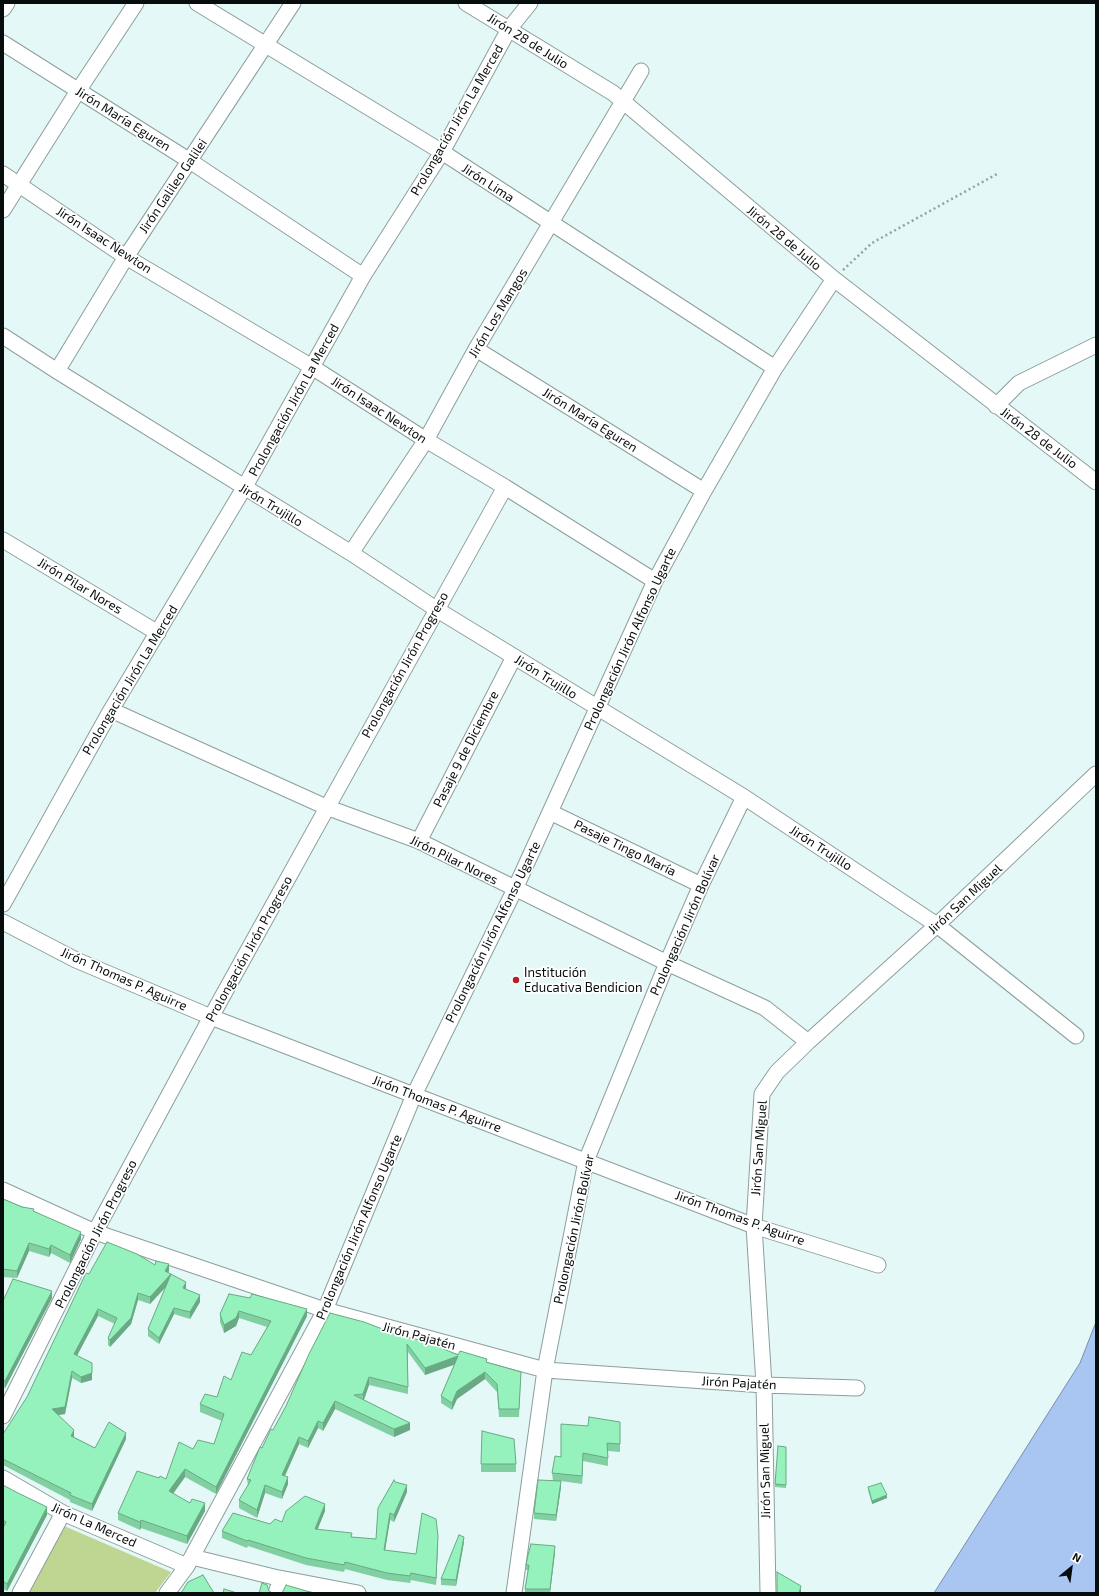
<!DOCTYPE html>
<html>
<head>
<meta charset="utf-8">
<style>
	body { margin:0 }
	#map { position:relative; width:1099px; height:1596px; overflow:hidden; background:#e4f8f7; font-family:"Exo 2",sans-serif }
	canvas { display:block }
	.frame { position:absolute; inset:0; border:4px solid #070d0c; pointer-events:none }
	.north { position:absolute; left:1051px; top:1548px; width:40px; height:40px; -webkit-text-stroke:3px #fff; paint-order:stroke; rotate:29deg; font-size:11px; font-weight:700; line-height:16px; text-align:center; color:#070d0c }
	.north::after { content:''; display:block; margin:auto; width:14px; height:18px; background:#070d0c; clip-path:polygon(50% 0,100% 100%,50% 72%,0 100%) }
</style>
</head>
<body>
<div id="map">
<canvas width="1099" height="1596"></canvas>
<div class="frame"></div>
<div class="north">N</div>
</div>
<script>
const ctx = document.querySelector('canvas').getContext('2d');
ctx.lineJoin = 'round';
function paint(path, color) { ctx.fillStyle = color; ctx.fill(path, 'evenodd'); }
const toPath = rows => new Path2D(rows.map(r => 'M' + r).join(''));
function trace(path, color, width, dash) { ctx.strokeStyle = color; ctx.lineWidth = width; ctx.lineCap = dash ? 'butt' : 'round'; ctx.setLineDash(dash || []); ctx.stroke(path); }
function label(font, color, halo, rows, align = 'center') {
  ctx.font = font + ' "Exo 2",sans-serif'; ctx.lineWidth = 3.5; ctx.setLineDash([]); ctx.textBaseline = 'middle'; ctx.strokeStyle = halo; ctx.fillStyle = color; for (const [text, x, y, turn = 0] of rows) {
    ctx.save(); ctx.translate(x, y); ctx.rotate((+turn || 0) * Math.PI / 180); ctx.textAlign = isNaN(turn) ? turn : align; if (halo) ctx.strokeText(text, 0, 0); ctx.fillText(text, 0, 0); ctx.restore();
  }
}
const green = toPath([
	[64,1526,171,1572,155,1593,28,1593]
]);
const water = toPath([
	[1096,1322,1096,1593,934,1593,1080,1363,1096,1322]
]);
const path = toPath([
	[843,270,872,243,997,174]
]);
const minor = toPath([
	[197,3,442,152,775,368],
	[466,3,613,93,834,279,1096,482],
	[3,9,7,3],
	[3,43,190,161,363,276],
	[3,174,126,257,312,367,426,440,505,487,655,581],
	[3,210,78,91,136,3],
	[3,336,57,371,351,553,436,609,744,797,937,925,1076,1036],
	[476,349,704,491],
	[57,371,126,257,293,3],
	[996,406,1019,383,1096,345],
	[3,540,158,633],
	[351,553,426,440,476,349,641,71],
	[111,710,326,807,419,841,667,963,765,1008,808,1042],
	[550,812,701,885],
	[419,841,514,657],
	[3,904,111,710,244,488,363,276,442,152,509,29,530,3],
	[3,922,76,960,211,1017,754,1226,878,1265],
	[3,1190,95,1232,325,1310,545,1370,764,1385,857,1388],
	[3,1416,95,1232,211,1017,505,487],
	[3,1478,63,1513,187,1566],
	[192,1557,274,1577,358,1593],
	[20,1593,63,1513],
	[167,1593,187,1566,325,1310,414,1095,515,889,655,581,704,491,775,368,834,279],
	[276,1593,281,1579],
	[514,1593,545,1370,586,1161,667,963,701,885,744,797],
	[768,1593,764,1385,754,1226,762,1094,777,1072,808,1042,937,925,1096,774]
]);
const wall = toPath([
	[3,1199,34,1211,81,1239,70,1263,51,1253,49,1257,29,1251,17,1278,3,1277],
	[155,1265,169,1271,168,1272,200,1302,190,1319,174,1314,159,1344,148,1336,148,1329,166,1287,150,1304,138,1300,131,1324,110,1347,108,1345,108,1338,115,1324,98,1316,77,1356,92,1380,81,1383,72,1378,65,1414,58,1415,74,1437,95,1448,126,1439,92,1511,70,1502,70,1500,3,1465,3,1434,27,1397,89,1274],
	[229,1294,307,1316,216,1494,185,1477,173,1494,205,1511,187,1544,141,1528,140,1530,118,1520,118,1513,159,1478,166,1479,193,1449,214,1444,222,1421,200,1412,200,1404,217,1397,231,1380,251,1355,267,1327,239,1318,236,1326,224,1333,220,1322,220,1314],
	[52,1298,5,1388,3,1387,3,1301],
	[401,1336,458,1355,521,1372,519,1417,499,1417,497,1392,485,1379,457,1399,452,1410,441,1403,441,1396,454,1365,425,1375,408,1352,408,1394,369,1385,364,1400,410,1430,394,1437,335,1409,323,1431,318,1428,308,1448,299,1444,285,1476,288,1484,282,1499,265,1493,257,1518,239,1508,239,1500,248,1486,247,1479,262,1448,273,1430],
	[620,1422,620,1452,608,1451,608,1466,583,1461,582,1484,561,1481,561,1487,556,1521,534,1519,534,1513,553,1481,552,1473,561,1457,588,1426],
	[786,1447,786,1488,775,1487,775,1484],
	[481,1464,516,1464,516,1472,481,1472],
	[395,1482,407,1492,394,1522,390,1520,385,1550,416,1554,438,1543,436,1585,411,1580,410,1583,387,1580,345,1569,344,1572,306,1565,248,1546,247,1548,222,1538,222,1531,282,1522,325,1511,317,1529,352,1537,376,1539],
	[3,1485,47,1515,7,1591,3,1589],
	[868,1487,887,1498,872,1504,868,1490],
	[464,1542,456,1586,441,1585,441,1579],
	[555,1552,550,1593,525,1593,525,1589,528,1570,526,1570,526,1565]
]);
const shadedWall = toPath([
	[81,1232,81,1239,70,1263,70,1255],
	[29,1243,29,1251,17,1278,17,1271],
	[51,1245,51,1253,49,1257,49,1249],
	[169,1264,169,1271,165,1278,165,1271],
	[171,1274,171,1281,150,1304,150,1297],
	[186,1282,186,1289,183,1288],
	[52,1291,52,1298,5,1388,5,1381],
	[138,1293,138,1300,131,1324,110,1347,110,1340],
	[200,1295,200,1302,190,1319,190,1312],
	[174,1308,174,1314,159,1344,159,1338],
	[98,1309,98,1316,74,1361,74,1354],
	[307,1309,307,1316,216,1494,216,1487],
	[239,1311,239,1318,236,1326,224,1333,224,1325],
	[458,1356,458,1363,425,1375,425,1368],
	[92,1363,92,1380,81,1383,81,1377],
	[72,1371,72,1378,65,1414,52,1416,52,1409],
	[485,1372,485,1379,457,1399,452,1410,452,1403,457,1391],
	[369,1377,369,1385,363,1402,363,1394],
	[335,1401,335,1409,323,1431,323,1423],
	[318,1421,318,1428,308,1448,308,1441],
	[410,1423,410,1430,394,1437,394,1429],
	[74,1430,74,1437,71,1436],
	[126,1433,126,1439,92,1511,92,1504],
	[299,1437,299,1444,282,1482,282,1475],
	[583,1453,583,1461,582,1484,582,1476],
	[185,1469,185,1477,169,1499,169,1491],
	[288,1477,288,1484,282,1499,282,1492],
	[561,1481,561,1487,556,1521,556,1515],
	[265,1485,265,1493,257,1518,257,1510],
	[407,1485,407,1492,394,1522,394,1515],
	[887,1495,887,1498,872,1504,872,1501],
	[205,1503,205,1511,187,1544,187,1536],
	[325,1504,325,1511,315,1536,315,1529],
	[47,1507,47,1515,7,1591,7,1584],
	[390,1513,390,1520,384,1557,384,1550],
	[141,1520,141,1528,140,1530,140,1522],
	[438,1536,438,1543,436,1585,436,1578],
	[464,1537,464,1542,456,1586,456,1580],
	[555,1546,555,1552,550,1593,550,1589],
	[801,1586,801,1593,799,1593]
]);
const building = toPath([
	[3,1199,22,1207,34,1209,33,1211,81,1232,70,1255,51,1245,49,1249,29,1243,17,1271,3,1269,3,1199],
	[107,1242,137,1254,155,1265,156,1261,169,1264,165,1271,186,1282,183,1288,200,1295,190,1312,174,1308,159,1338,148,1329,171,1274,150,1297,138,1293,131,1318,110,1340,108,1338,117,1318,98,1309,74,1354,92,1363,92,1373,81,1377,72,1371,65,1407,52,1409,74,1430,71,1436,95,1448,109,1422,126,1433,92,1504,70,1495,71,1493,3,1459,3,1434,27,1397,86,1273,89,1274,107,1242],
	[13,1279,52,1291,5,1381,3,1380,3,1301,13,1279],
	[229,1294,250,1298,252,1294,307,1309,216,1487,185,1469,169,1491,190,1503,192,1499,205,1503,187,1536,141,1520,140,1522,118,1513,137,1471,159,1478,160,1476,166,1479,179,1442,193,1449,198,1440,214,1444,224,1414,200,1404,205,1394,217,1397,224,1376,231,1380,242,1352,251,1355,271,1321,239,1311,236,1318,224,1325,220,1314,229,1294],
	[330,1313,364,1322,401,1336,425,1341,458,1355,460,1351,487,1359,486,1362,521,1372,519,1409,499,1409,497,1384,485,1372,457,1391,452,1403,441,1396,458,1356,425,1368,407,1344,408,1387,369,1377,363,1394,354,1395,410,1423,394,1429,335,1401,323,1423,318,1421,308,1441,299,1437,282,1475,288,1477,282,1492,265,1485,257,1510,239,1500,251,1480,247,1479,260,1447,262,1448,271,1429,273,1430,286,1406,309,1354,330,1313],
	[589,1417,620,1422,620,1444,607,1443,608,1458,583,1453,582,1476,552,1473,555,1456,561,1457,561,1424,588,1426,589,1417],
	[482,1431,514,1439,516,1464,481,1464,482,1431],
	[778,1446,786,1447,786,1485,775,1484,778,1446],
	[394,1480,395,1482,407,1485,394,1515,390,1513,384,1550,416,1554,422,1513,436,1519,438,1536,436,1578,411,1573,410,1576,387,1573,345,1562,344,1565,306,1558,248,1540,247,1541,222,1531,233,1513,270,1524,275,1519,282,1522,286,1511,305,1496,325,1504,315,1529,352,1533,351,1537,376,1539,378,1508,394,1480],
	[538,1480,561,1481,556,1515,534,1513,538,1480],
	[881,1483,887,1495,872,1501,868,1487,881,1483],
	[3,1485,18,1493,47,1507,7,1584,3,1581,3,1528,6,1522,3,1520,3,1485],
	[459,1535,464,1537,456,1580,441,1579,459,1535],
	[531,1544,555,1546,550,1589,525,1589,529,1565,526,1565,528,1555,531,1544],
	[777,1572,801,1586,799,1593,777,1593,777,1572],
	[203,1575,214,1593,181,1593,188,1582,203,1575],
	[262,1583,267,1585,269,1591,272,1593,259,1593,262,1583],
	[286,1585,313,1593,280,1593,282,1593,286,1585],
	[224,1589,237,1593,223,1593,224,1589]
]);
const markers = [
	[516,980,4,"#b2212b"]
];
const streetNames = [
	["Jirón 28 de Julio",528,41,32],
	["Jirón María Eguren",123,119,32],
	["Prolongación Jirón La Merced",457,120,-60],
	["Jirón Lima",488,183,33],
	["Jirón Galileo Galilei",173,186,-56],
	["Jirón 28 de Julio",784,238,40],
	["Jirón Isaac Newton",104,240,33],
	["Jirón Los Mangos",498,313,-59],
	["Prolongación Jirón La Merced",294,400,-61],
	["Jirón Isaac Newton",379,410,33],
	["Jirón María Eguren",590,420,32],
	["Jirón 28 de Julio",1039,438,37],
	["Jirón Trujillo",271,505,31],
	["Jirón Pilar Nores",80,586,31],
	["Prolongación Jirón Alfonso Ugarte",630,639,-65],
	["Prolongación Jirón Progreso",405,665,-61],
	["Jirón Trujillo",546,677,32],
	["Prolongación Jirón La Merced",130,680,-59],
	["Pasaje 9 de Diciembre",466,749,-63],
	["Pasaje Tingo María",625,848,26],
	["Jirón Trujillo",821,848,33],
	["Jirón Pilar Nores",454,860,26],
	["Jirón San Miguel",965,899,-43],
	["Prolongación Jirón Bolívar",685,925,-66],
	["Prolongación Jirón Alfonso Ugarte",493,932,-64],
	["Prolongación Jirón Progreso",249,949,-61],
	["Jirón Thomas P. Aguirre",124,979,24],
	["Jirón Thomas P. Aguirre",437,1104,21],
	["Jirón San Miguel",759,1148,-86],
	["Jirón Thomas P. Aguirre",740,1218,20],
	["Prolongación Jirón Alfonso Ugarte",359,1227,-67],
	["Prolongación Jirón Bolívar",574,1229,-78],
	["Prolongación Jirón Progreso",96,1234,-63],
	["Jirón Pajatén",419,1336,15],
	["Jirón Pajatén",739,1383,3],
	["Jirón San Miguel",765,1471,-91],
	["Jirón La Merced",94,1525,24]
];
const poiNames = [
	["Institución",524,973],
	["Educativa Bendicion",524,988]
];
paint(green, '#bed692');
paint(water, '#a8c6f1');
trace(water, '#788eac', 1);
trace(minor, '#8c9e9d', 17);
trace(path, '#94a3a2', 2.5, [2, 3]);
trace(minor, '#fff', 15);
paint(wall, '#81d0a2');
paint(shadedWall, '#69a984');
paint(building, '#96f2bc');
trace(building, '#69a984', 1);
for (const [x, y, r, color] of markers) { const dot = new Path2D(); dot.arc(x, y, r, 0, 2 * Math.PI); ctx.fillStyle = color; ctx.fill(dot); trace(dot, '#fff', 1.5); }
label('13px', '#070d0c', '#fff', streetNames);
label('13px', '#070d0c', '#fff', poiNames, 'left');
</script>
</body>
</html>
